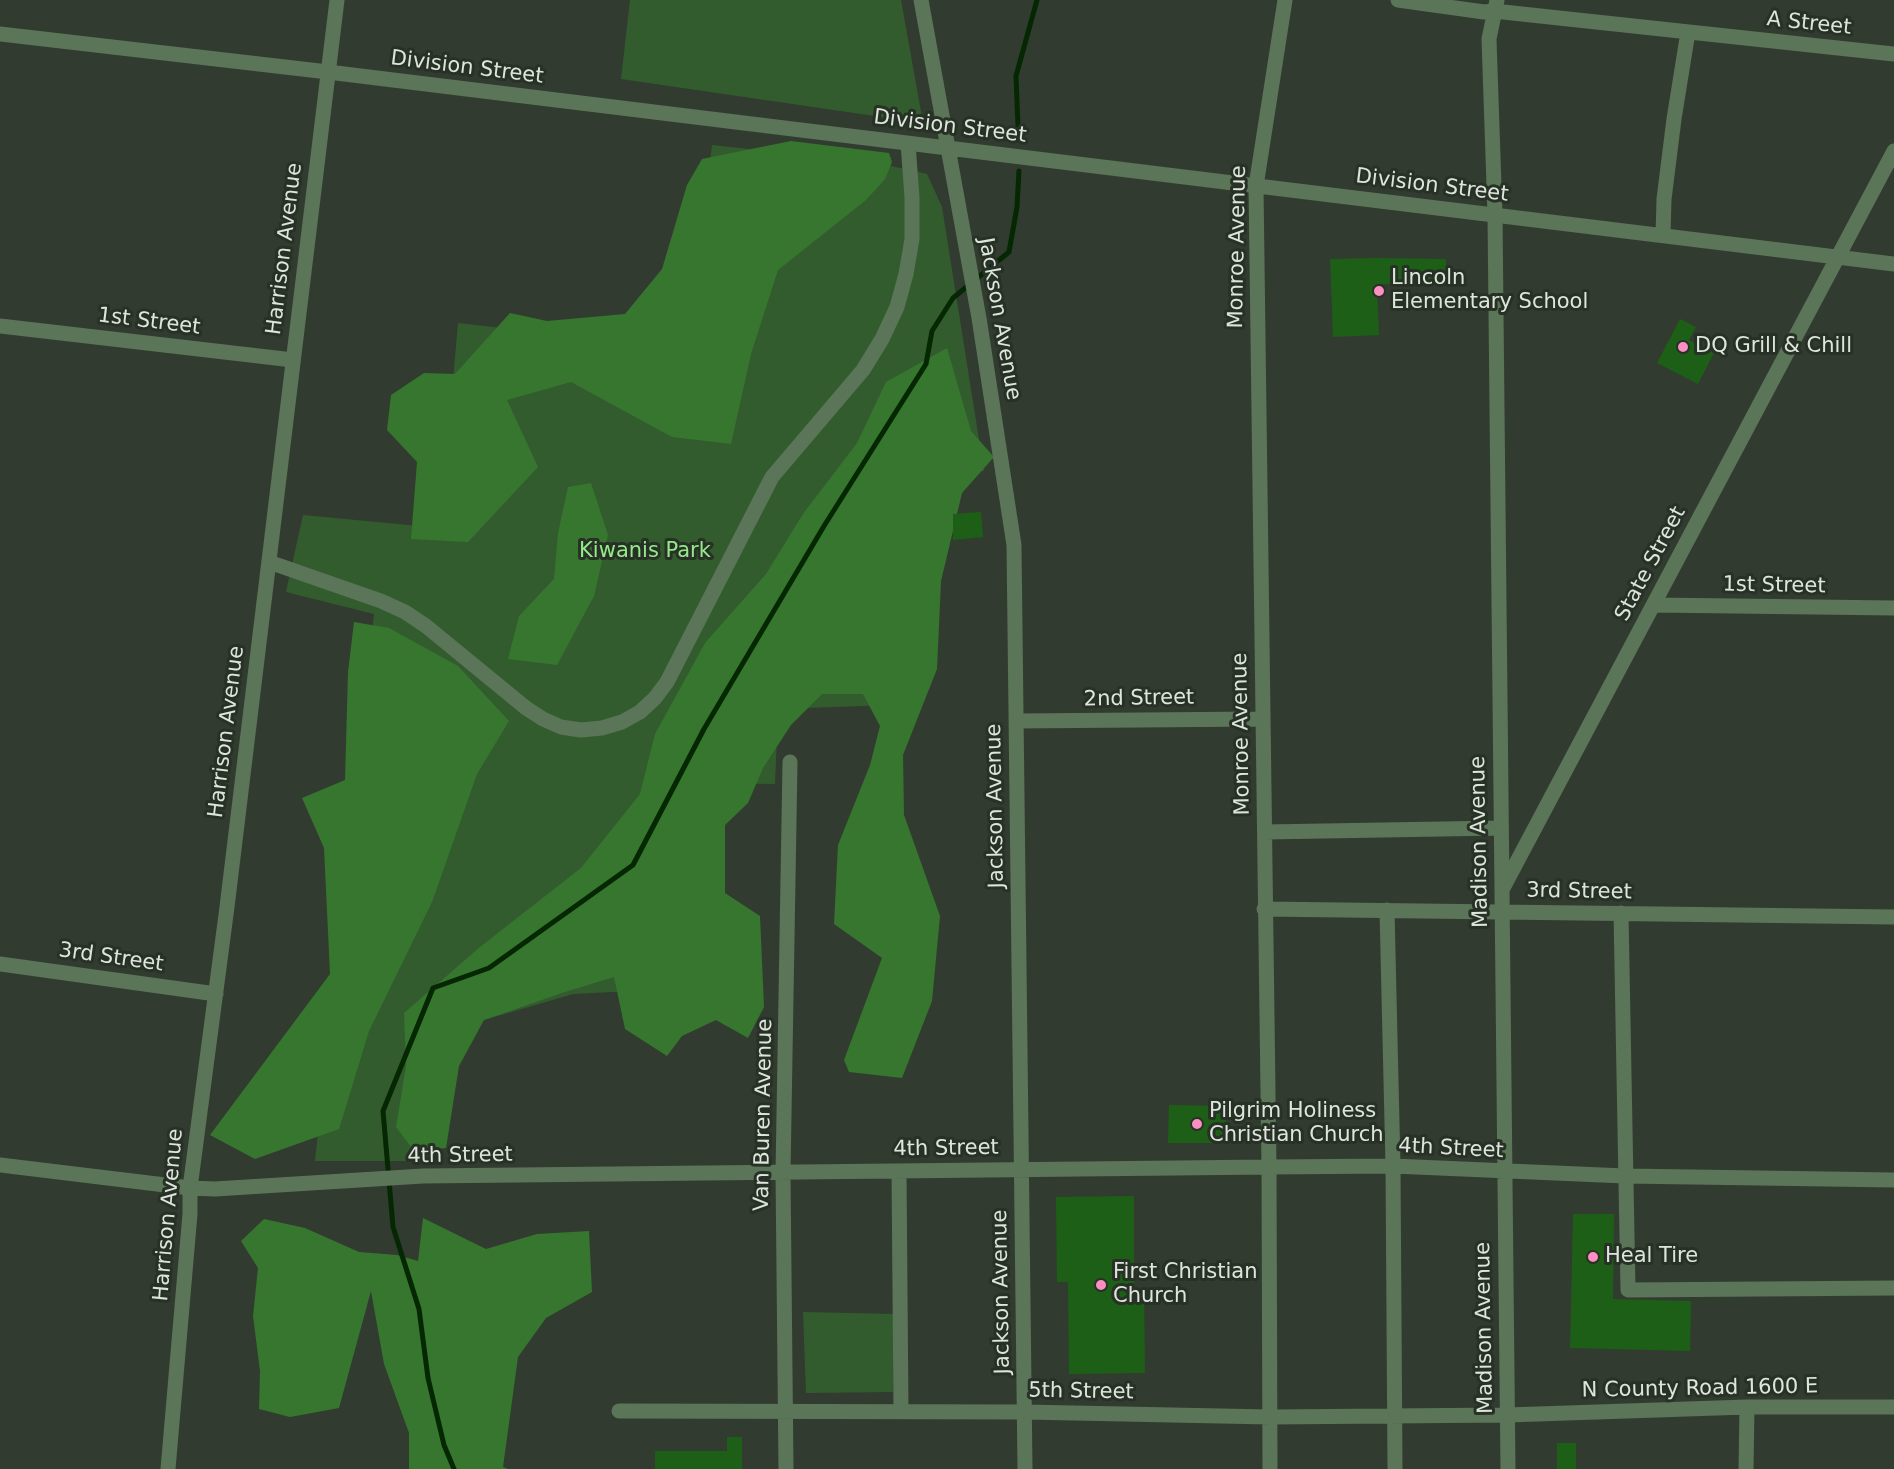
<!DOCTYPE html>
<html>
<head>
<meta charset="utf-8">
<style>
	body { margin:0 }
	canvas { display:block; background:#313b2f }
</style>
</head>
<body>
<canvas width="1894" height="1469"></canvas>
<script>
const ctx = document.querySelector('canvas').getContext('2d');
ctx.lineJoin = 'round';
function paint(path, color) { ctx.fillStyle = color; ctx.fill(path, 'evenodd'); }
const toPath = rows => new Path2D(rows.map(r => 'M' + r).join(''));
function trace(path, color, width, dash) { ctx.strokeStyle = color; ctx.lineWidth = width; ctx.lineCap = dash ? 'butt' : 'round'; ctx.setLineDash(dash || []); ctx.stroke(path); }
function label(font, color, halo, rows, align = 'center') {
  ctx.font = font + ' "DejaVu Sans",sans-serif'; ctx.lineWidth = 6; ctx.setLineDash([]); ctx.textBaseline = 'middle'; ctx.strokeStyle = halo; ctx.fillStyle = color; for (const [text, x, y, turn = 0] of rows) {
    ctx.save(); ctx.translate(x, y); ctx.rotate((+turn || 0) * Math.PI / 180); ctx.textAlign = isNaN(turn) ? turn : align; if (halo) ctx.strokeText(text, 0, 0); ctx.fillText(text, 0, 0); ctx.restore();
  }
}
const green = toPath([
	[630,0,901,0,923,123,621,79],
	[712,145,882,164,927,174,942,207,984,471,929,467,888,705,778,709,775,784,706,783,693,994,613,992,573,994,484,1020,443,1050,436,1110,434,1161,315,1161,374,614,286,592,303,515,440,528,458,323,688,349],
	[803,1312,894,1314,893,1392,806,1393]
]);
const forest = toPath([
	[791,141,889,153,892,162,885,179,866,200,778,270,751,354,731,444,672,437,571,382,507,400,538,467,468,542,411,539,417,462,387,430,391,395,424,373,455,374,510,313,547,321,625,314,662,269,687,185,702,159],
	[947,348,971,431,994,457,962,493,941,581,937,669,903,755,904,815,940,916,932,1001,902,1078,849,1072,844,1060,882,958,834,924,838,845,870,765,880,726,863,694,822,694,791,725,763,768,748,803,725,825,725,893,760,916,764,1007,748,1038,716,1020,682,1036,667,1056,625,1029,614,977,565,992,484,1020,459,1066,446,1148,414,1151,396,1127,406,1066,404,1013,480,947,581,868,640,794,655,734,705,643,766,574,803,514,857,443,886,382],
	[591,483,608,535,594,596,557,665,508,659,519,616,554,579,558,533,568,487],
	[354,622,389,628,458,666,509,721,477,774,432,902,369,1031,339,1129,255,1159,210,1135,330,974,324,848,302,798,345,780,348,672],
	[423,1218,486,1249,537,1234,589,1231,592,1292,546,1318,518,1357,503,1467,508,1469,409,1469,409,1433,384,1364,371,1291,339,1408,290,1417,259,1409,260,1371,253,1316,258,1268,241,1241,264,1219,305,1228,359,1252,397,1255,418,1261]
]);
const stream = toPath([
	[1018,127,1016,76,1037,0],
	[454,1469,444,1445,428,1378,419,1309,393,1227,383,1111,433,988,489,968,633,865,704,729,824,526,926,364,932,331,953,298,1009,252,1017,207,1019,171]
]);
const building = toPath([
	[1376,258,1446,259,1446,284,1377,284,1379,335,1333,337,1330,259],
	[1680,319,1696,327,1689,340,1714,353,1698,384,1657,363],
	[981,512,983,537,953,540,953,514],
	[1169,1105,1226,1106,1226,1143,1168,1143],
	[1134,1196,1134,1288,1144,1288,1145,1373,1069,1374,1068,1282,1057,1282,1056,1197],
	[1573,1214,1614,1214,1613,1299,1691,1301,1690,1351,1570,1348],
	[727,1437,742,1437,742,1469,655,1469,655,1451,727,1451],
	[1557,1443,1576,1443,1576,1469,1557,1469]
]);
const minor = toPath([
	[921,0,979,318,1014,545,1025,1469],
	[1398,0,1484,12,1494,11,1894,54],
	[1497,0,1489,39,1495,215,1508,1469],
	[0,34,328,72,1894,264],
	[1663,235,1664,199,1674,119,1688,32],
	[0,326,293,360],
	[269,562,381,601,405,612,426,626,526,708,543,719,561,727,581,730,602,728,622,722,640,712,655,698,667,682,772,477,863,370,882,339,897,307,906,274,912,239,912,198,908,143],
	[1653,605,1894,608],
	[1016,721,1262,719],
	[1265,832,1501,828],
	[1503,888,1894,151],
	[1264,909,1894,917],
	[1387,910,1393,1166,1395,1469],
	[1621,913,1628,1290,1894,1288],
	[0,964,216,994],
	[0,1165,190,1188,215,1189,423,1176,1269,1167,1393,1166,1625,1176,1894,1180],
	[899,1171,901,1411],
	[619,1411,1025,1412,1270,1417,1507,1415,1747,1407,1894,1407],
	[168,1469,190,1214,190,1188,227,907,337,0],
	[786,1469,783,1173,790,762],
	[1270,1469,1269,1167,1256,186,1285,0],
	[1746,1469,1747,1407]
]);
const markers = [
	[1379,291,6,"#fc8fc1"],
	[1683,347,6,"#fc8fc1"],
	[1197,1124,6,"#fc8fc1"],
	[1593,1257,6,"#fc8fc1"],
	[1101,1285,6,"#fc8fc1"]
];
const streetNames = [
	["A Street",1809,24,6],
	["Division Street",467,68,7],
	["Division Street",950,127,7],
	["Division Street",1432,186,7],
	["Monroe Avenue",1238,247,-89],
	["Harrison Avenue",285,249,-83],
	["Jackson Avenue",999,319,80],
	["1st Street",149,322,7],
	["State Street",1651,564,-62],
	["1st Street",1774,586,1],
	["2nd Street",1139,699,-1],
	["Harrison Avenue",227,732,-83],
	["Monroe Avenue",1242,734,-91],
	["Jackson Avenue",996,806,-91],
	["Madison Avenue",1480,842,-91],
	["3rd Street",1579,892,1],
	["3rd Street",111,958,8],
	["Van Buren Avenue",764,1115,-89],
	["4th Street",946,1149,-1],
	["4th Street",1451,1149,3],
	["4th Street",460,1156,-1],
	["Harrison Avenue",169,1215,-85],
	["Jackson Avenue",1002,1292,-91],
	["Madison Avenue",1485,1328,-91],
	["N County Road 1600 E",1700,1389,-1],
	["5th Street",1081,1392,1]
];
const poiNames = [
	["Lincoln",1391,279],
	["Elementary School",1391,303],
	["DQ Grill & Chill",1695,347],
	["Pilgrim Holiness",1209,1112],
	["Christian Church",1209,1136],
	["Heal Tire",1605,1257],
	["First Christian",1113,1273],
	["Church",1113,1297]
];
const parkNames = [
	["Kiwanis Park",645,552]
];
paint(green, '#335c2e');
paint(forest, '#36762f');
trace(stream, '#052803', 5);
paint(building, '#1d5f17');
trace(minor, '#5a7557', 15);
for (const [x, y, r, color] of markers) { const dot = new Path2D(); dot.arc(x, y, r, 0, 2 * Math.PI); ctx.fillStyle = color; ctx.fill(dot); trace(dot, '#273125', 2); }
label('21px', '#dee5dd', '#273125', streetNames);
label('21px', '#dee5dd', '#273125', poiNames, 'left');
label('21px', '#94ea8a', '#273125', parkNames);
</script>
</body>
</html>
